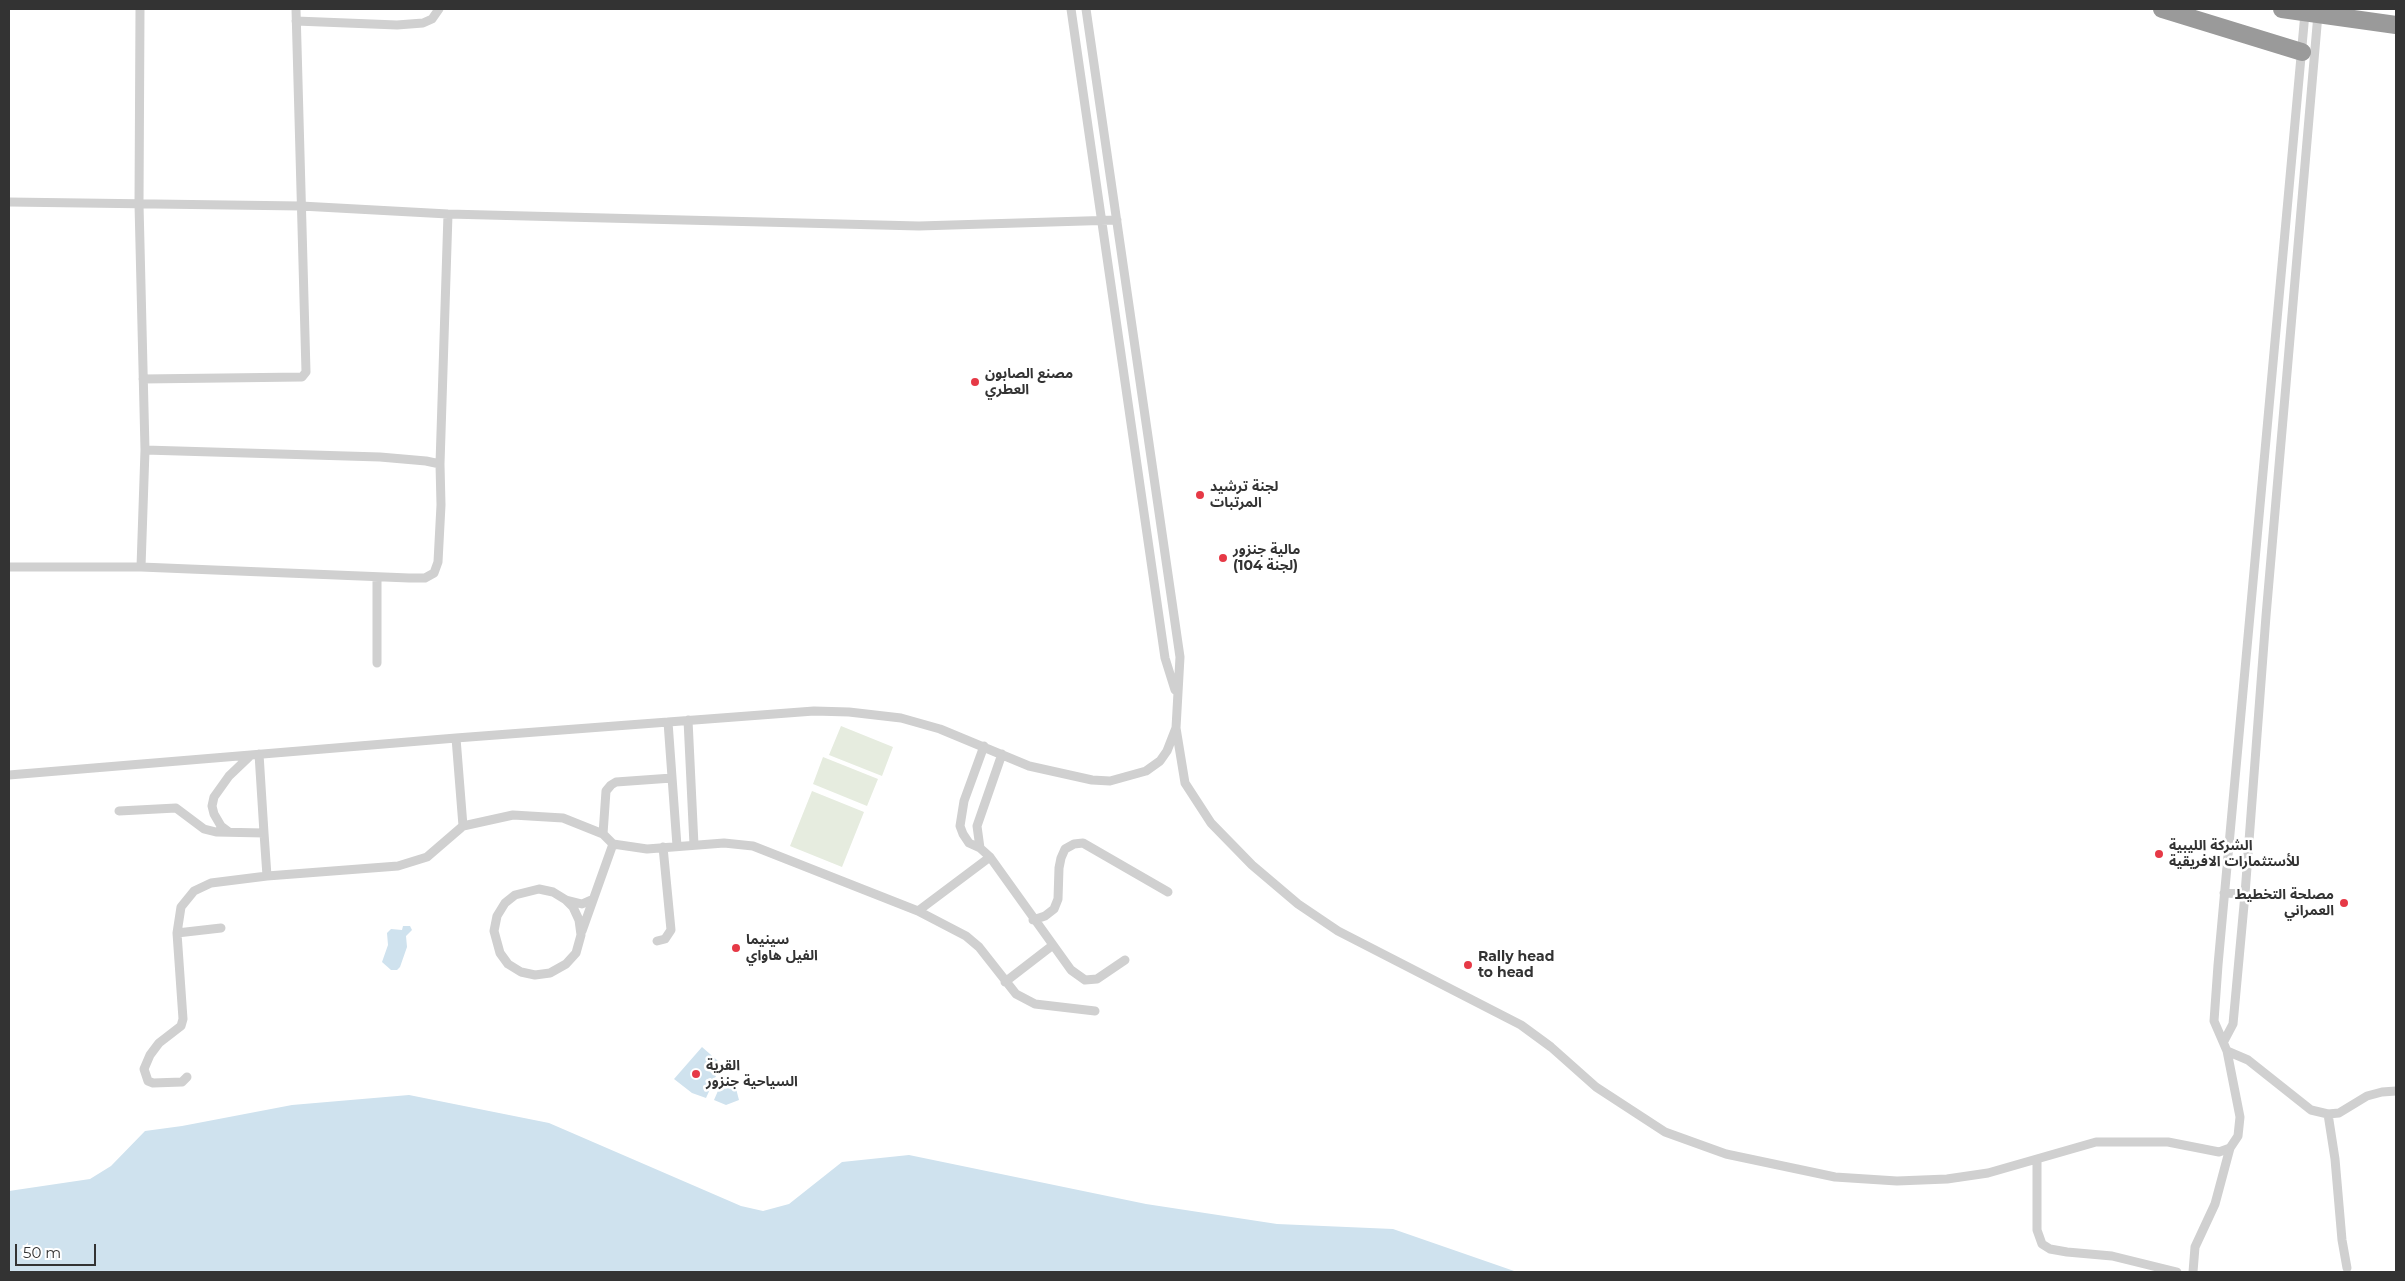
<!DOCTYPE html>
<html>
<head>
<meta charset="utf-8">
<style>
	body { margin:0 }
	#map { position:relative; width:2405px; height:1281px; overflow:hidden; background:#fff; font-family:Montserrat,sans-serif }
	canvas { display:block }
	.frame { position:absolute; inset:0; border:10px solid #333; pointer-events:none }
	.scale { position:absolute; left:15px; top:1244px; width:81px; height:22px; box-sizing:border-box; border:2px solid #333; border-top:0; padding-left:6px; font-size:15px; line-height:18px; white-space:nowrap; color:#333; -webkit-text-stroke:4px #fff; paint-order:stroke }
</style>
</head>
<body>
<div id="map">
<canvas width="2405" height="1281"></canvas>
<div class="frame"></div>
<div class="scale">50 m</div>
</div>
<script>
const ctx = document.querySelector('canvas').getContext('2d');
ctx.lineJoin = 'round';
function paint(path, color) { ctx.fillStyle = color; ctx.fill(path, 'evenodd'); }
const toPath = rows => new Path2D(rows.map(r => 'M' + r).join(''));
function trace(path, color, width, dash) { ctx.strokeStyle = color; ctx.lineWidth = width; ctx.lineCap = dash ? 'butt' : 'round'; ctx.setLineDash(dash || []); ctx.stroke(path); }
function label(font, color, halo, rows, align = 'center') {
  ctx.font = font + ' Montserrat,"Noto Sans Arabic",sans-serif'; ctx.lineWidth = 5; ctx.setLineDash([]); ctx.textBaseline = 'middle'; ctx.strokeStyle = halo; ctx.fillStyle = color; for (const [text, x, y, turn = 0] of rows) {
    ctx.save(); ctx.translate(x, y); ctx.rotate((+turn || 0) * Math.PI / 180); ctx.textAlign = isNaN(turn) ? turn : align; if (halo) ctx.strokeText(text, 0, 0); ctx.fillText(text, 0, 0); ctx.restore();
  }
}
const green = toPath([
	[841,726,893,747,882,776,829,755],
	[823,757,878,779,867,806,813,784],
	[812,791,864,812,842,867,790,846]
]);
const water = toPath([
	[403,926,410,926,412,930,406,936,407,947,400,967,397,970,391,970,382,962,388,945,387,933,391,929,402,930],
	[702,1047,718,1061,710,1072,716,1076,706,1098,692,1093,674,1079],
	[724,1077,734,1081,739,1100,726,1105,714,1100],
	[409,1095,549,1123,741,1206,763,1211,789,1204,842,1162,909,1155,1146,1204,1277,1224,1393,1229,1517,1272,9,1272,9,1191,90,1179,111,1166,145,1131,182,1126,292,1105]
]);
const street = toPath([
	[140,9,139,204,145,450,141,567],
	[1071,9,1165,658,1175,690],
	[296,21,397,25,423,23,432,19,439,9],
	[9,202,301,206,448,214,919,226,1117,220],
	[143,379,302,377,306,372,296,9],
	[440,464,448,214],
	[9,567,141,567,409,578,425,578,434,573,438,562,441,505,440,464,426,461,380,457,145,450],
	[377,577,377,663],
	[688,720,694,845],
	[668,722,677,846],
	[1176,728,1185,783,1211,823,1252,865,1298,904,1338,931,1521,1025,1551,1047,1596,1087,1665,1132,1726,1154,1835,1177,1897,1181,1947,1179,1988,1173,2096,1142,2168,1142,2219,1152,2230,1148,2238,1136,2240,1117,2227,1051,2214,1021,2218,965,2305,13],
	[984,746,964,801,960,826,963,834,969,843,980,848,990,857,1071,970,1085,980,1097,979,1125,960],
	[259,754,264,833],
	[9,775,456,738,814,711,849,712,901,718,940,729,1029,766,1092,780,1110,781,1146,771,1160,761,1167,751,1176,728,1180,657,1086,9],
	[119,811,176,808,204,829,216,832,264,833,267,876],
	[463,826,513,815,563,818,603,834,613,844,647,849,724,843,753,846,918,911,966,936,979,947,1016,994,1035,1004,1095,1011],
	[229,832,221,826,214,814,212,806,214,797,229,776,251,755],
	[603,834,606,791,611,785,616,782,672,778],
	[980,848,977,826,1002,754],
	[2224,893,2245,894],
	[566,900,573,907,579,920,581,935,576,953,566,964,550,973,535,975,521,972,508,964,500,953,494,931,497,916,505,903,515,895,539,889,553,892,566,900,582,904,591,900],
	[918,911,990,857],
	[1033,920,1045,916,1054,909,1058,899,1059,868,1061,858,1065,849,1074,844,1083,843,1168,892],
	[582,931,613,844],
	[177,933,221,928],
	[657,941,665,939,671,930,663,847],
	[1005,982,1053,945],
	[2224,1041,2233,1024,2245,894,2266,616,2318,14],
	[2227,1051,2248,1060,2311,1110,2328,1114,2339,1113,2367,1096,2382,1092,2396,1091],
	[187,1077,182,1082,153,1083,148,1081,144,1069,150,1055,159,1043,181,1026,183,1019,177,933,181,907,194,891,211,883,267,876,398,866,427,857,463,826,456,738],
	[2328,1114,2335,1159,2342,1240,2347,1268],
	[2037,1160,2037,1230,2042,1244,2050,1249,2067,1252,2112,1256,2177,1272],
	[2193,1272,2195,1247,2215,1204,2230,1148]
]);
const highway = toPath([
	[2162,9,2302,52],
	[2282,9,2396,25]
]);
const markers = [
	[975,382,5,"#e63946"],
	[1200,495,5,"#e63946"],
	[1223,558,5,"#e63946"],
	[2159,854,5,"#e63946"],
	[2344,903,5,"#e63946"],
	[736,948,5,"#e63946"],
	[1468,965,5,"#e63946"],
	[696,1074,5,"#e63946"]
];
const poiNames = [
	["مصنع الصابون",985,374],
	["العطري",985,390],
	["لجنة ترشيد",1210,487],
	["المرتبات",1210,503],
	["مالية جنزور",1233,550],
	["(لجنة 104)",1233,566],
	["الشركة الليبية",2169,846],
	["للأستثمارات الافريقية",2169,862],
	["مصلحة التخطيط",2334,895,"right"],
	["العمراني",2334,911,"right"],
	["سينيما",746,940],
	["الفيل هاواي",746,956],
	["Rally head",1478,957],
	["to head",1478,973],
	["القرية",706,1066],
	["السياحية جنزور",706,1082]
];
paint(green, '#e6ecdf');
paint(water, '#cfe2ee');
trace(street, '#d0d0d0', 9);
trace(highway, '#9a9a9a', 18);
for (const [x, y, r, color] of markers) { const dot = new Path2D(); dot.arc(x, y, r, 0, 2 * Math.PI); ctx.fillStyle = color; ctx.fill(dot); trace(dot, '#fff', 2); }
label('bold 14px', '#333', '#fff', poiNames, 'left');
</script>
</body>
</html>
